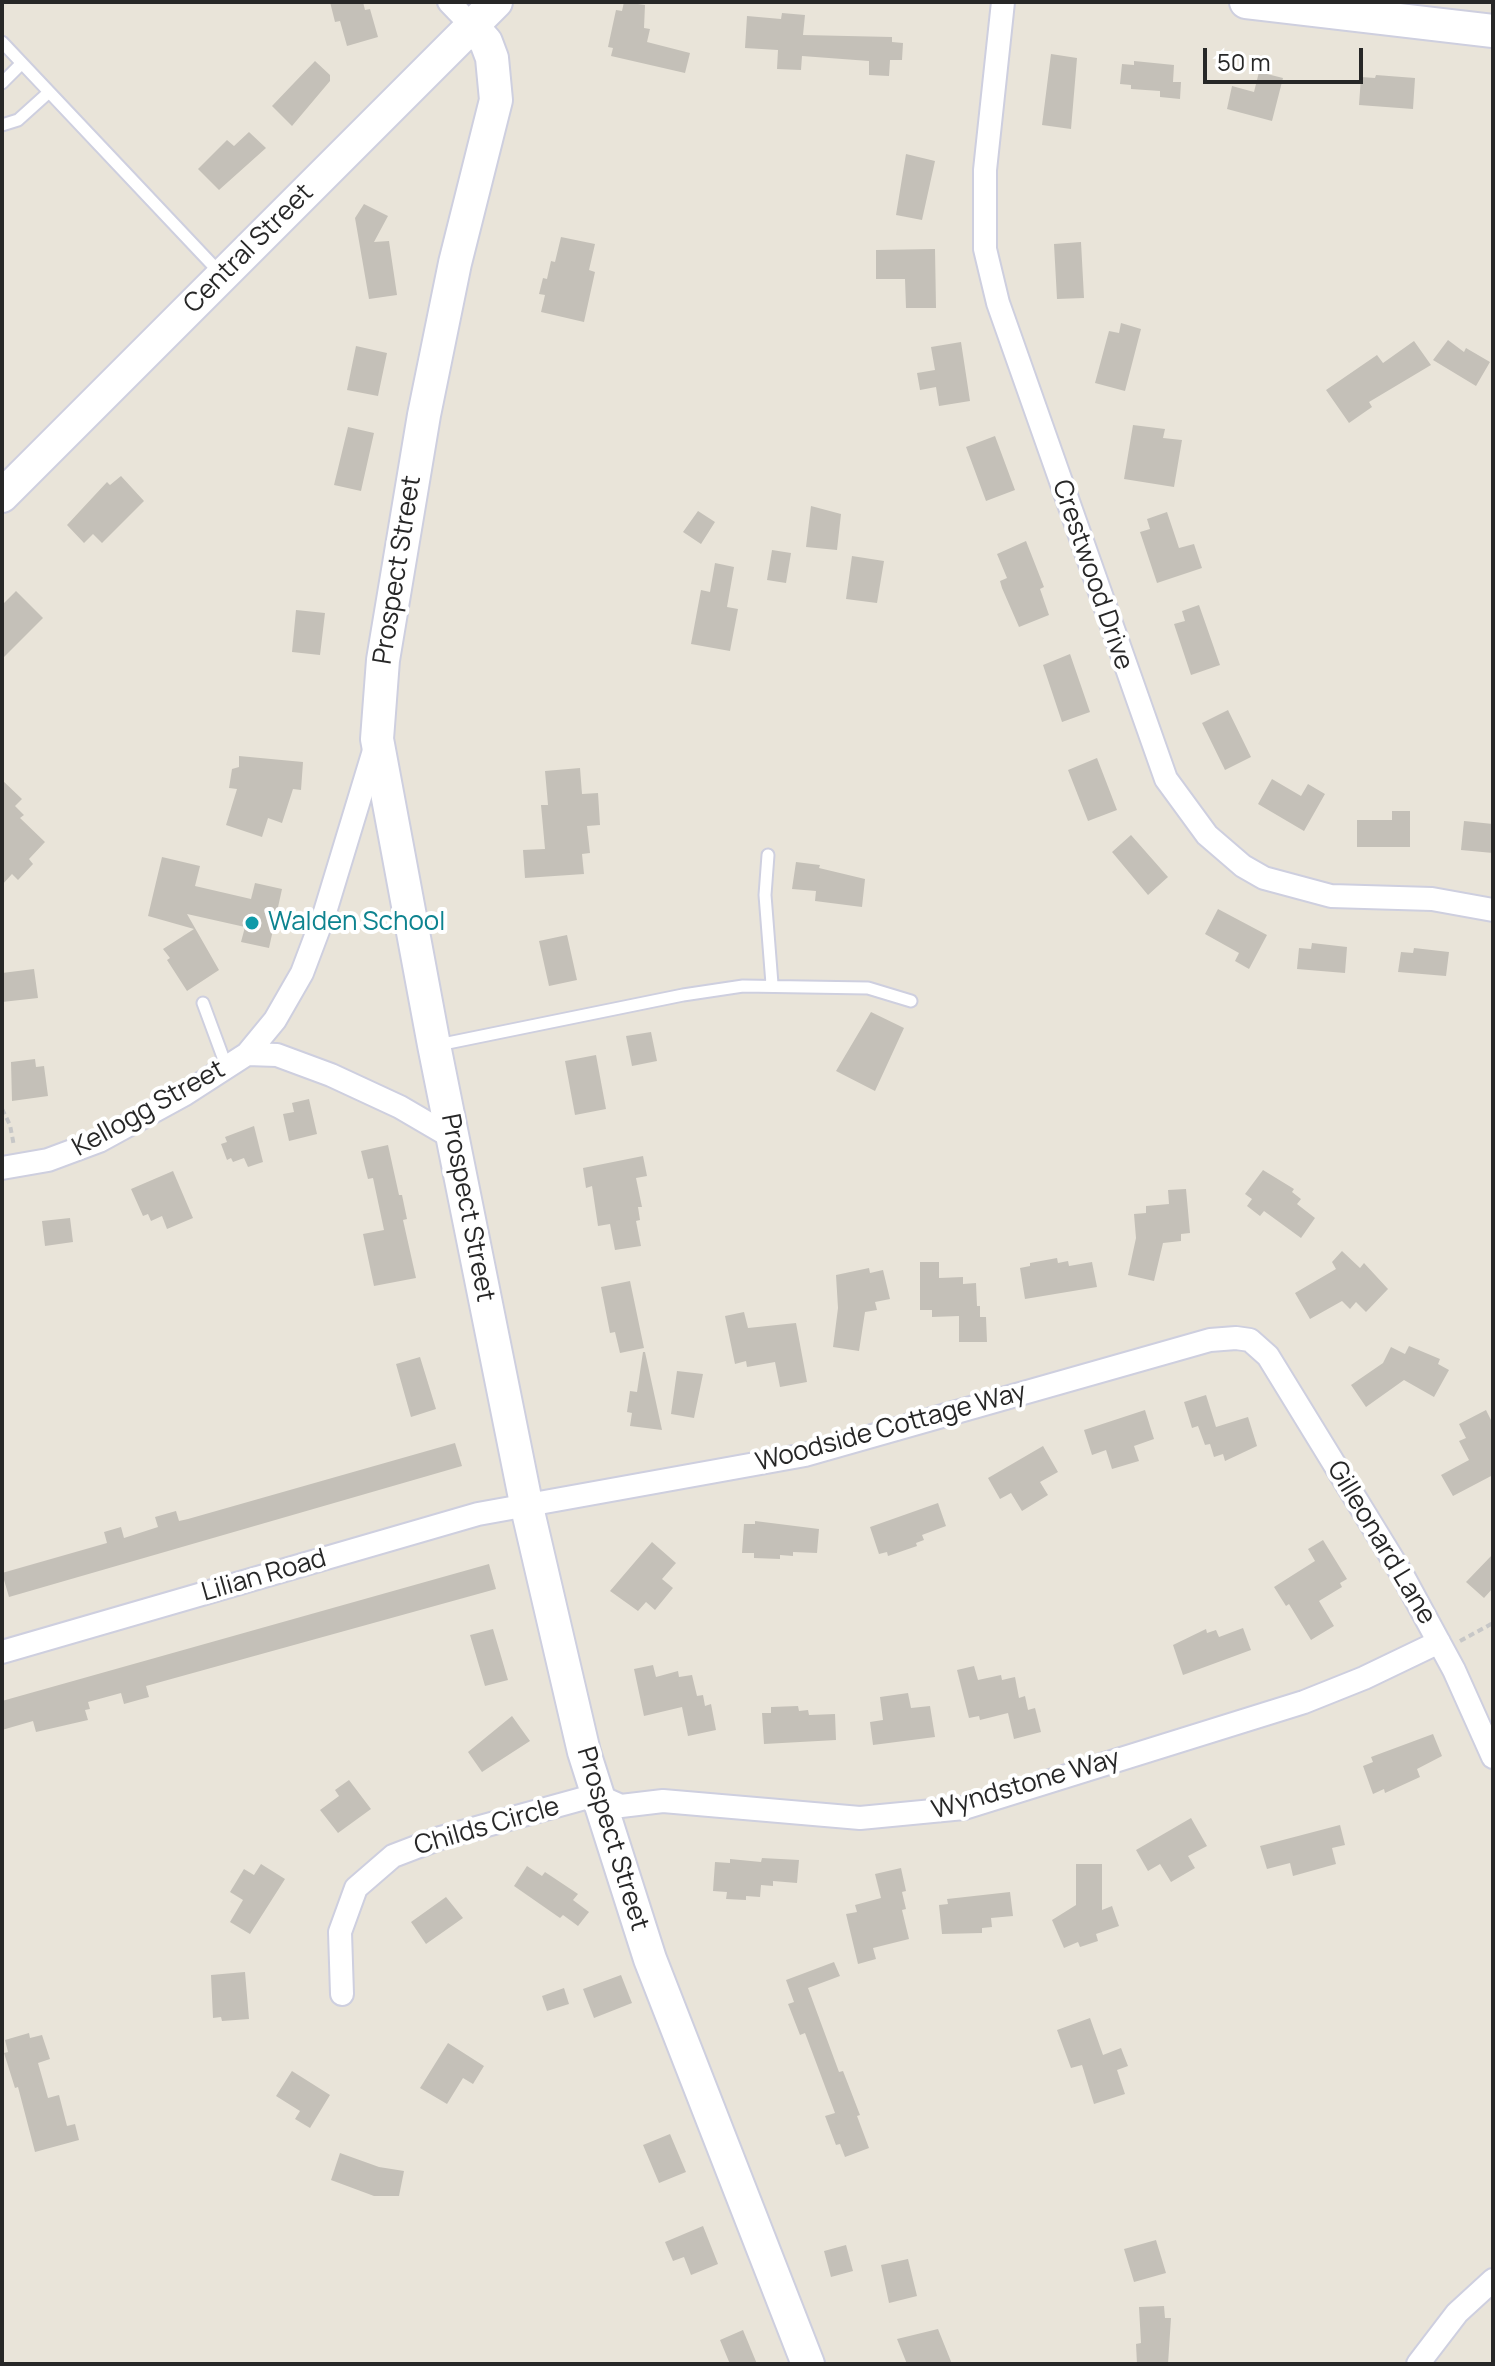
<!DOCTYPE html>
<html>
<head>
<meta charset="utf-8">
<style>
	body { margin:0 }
	#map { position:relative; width:1495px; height:2366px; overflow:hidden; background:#e9e4d9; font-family:Manrope,sans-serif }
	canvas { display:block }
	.frame { position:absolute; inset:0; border:4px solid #272727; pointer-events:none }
	.scale { position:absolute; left:1203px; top:48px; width:160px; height:36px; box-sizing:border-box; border:4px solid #272727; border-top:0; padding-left:10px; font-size:24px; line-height:28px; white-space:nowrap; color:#272727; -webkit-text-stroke:6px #fff; paint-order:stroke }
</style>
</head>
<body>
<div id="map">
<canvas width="1495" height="2366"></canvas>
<div class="frame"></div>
<div class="scale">50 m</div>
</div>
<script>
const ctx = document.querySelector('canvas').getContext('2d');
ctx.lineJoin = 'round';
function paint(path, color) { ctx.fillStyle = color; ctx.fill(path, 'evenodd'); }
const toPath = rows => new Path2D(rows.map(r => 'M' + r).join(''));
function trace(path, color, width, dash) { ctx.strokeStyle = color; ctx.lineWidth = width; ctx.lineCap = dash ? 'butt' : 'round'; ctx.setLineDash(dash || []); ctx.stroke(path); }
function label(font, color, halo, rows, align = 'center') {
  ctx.font = font + ' Manrope,sans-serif'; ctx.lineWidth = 8; ctx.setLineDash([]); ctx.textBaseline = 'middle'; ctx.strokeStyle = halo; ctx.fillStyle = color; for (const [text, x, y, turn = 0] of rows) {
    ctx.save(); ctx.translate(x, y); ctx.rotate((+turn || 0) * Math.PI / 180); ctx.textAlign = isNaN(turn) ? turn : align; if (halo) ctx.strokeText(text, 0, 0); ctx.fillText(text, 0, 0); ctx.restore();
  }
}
const building = toPath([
	[330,2,363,2,365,10,370,9,378,37,347,46,340,21,335,22],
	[624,2,645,5,644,28,650,29,647,42,690,53,685,73,611,56,613,48,608,47,616,10,622,11],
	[782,13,805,15,803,35,892,37,892,42,903,43,902,60,890,60,889,76,869,75,869,61,802,56,801,70,777,69,778,50,745,48,747,16,781,19],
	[1051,54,1077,58,1071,129,1042,125],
	[315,61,330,75,330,81,292,126,272,106],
	[1134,61,1174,65,1173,82,1181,82,1180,99,1160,97,1160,91,1131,89,1131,85,1120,84,1122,64,1134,65],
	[1259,72,1283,78,1272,121,1227,109,1232,86,1254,92],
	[1376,75,1415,78,1413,109,1359,105,1361,77,1375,78],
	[249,132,266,148,219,190,198,169,227,140,234,146],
	[906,154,935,161,922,220,896,215],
	[364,204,388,216,374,242,389,241,397,295,369,299,355,218],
	[561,237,595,244,589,270,595,272,584,322,541,312,545,295,539,294,543,278,547,279,551,261,555,262],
	[1081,242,1084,298,1057,299,1054,244],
	[935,249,936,308,906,308,905,279,876,279,876,250],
	[1121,323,1141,329,1125,391,1095,383,1109,331,1119,333],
	[1448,340,1464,352,1466,348,1490,362,1476,386,1433,360],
	[1414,341,1431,365,1369,402,1372,407,1349,423,1326,390,1377,355,1383,363],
	[961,342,970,401,939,406,936,387,920,390,917,373,935,370,931,347],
	[356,346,387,353,378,396,347,390],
	[1133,425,1165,429,1163,438,1182,440,1174,487,1124,479],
	[348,427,374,433,361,491,334,485],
	[995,436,1015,490,986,501,966,447],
	[121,476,144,501,102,543,93,534,84,543,67,525,107,482,110,485],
	[811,506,841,514,837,550,806,547],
	[698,511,715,522,701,544,683,532],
	[1167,512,1179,548,1194,544,1202,568,1157,583,1140,532,1150,529,1147,519],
	[1026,541,1044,587,1040,589,1049,615,1019,627,1002,588,1000,581,1007,578,997,554],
	[772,550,791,553,786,583,767,580],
	[852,556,884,561,877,603,846,599],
	[715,563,734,567,727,607,738,609,730,651,691,644,701,590,710,592],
	[16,591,43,618,2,659,2,605],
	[1199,605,1220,665,1191,675,1174,624,1185,621,1182,611],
	[296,610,325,613,320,655,292,652],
	[1070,654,1090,712,1062,722,1043,665],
	[1228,710,1251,757,1225,770,1202,723],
	[239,756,303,762,301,790,293,789,282,823,268,818,262,837,226,825,237,789,229,788,232,769,239,767],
	[1097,758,1117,810,1088,821,1068,770],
	[580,768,582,794,598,793,600,825,587,826,590,853,582,854,584,874,525,878,523,850,545,849,541,805,548,805,545,771],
	[1272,779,1301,796,1308,784,1325,794,1304,831,1258,804],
	[2,780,22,799,15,806,24,815,20,818,45,842,29,859,33,864,18,880,12,874,2,885],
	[1392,811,1410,811,1410,847,1357,847,1357,820,1392,820],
	[1464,821,1493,824,1493,853,1461,850],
	[1131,835,1168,877,1148,895,1112,852],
	[162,857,200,866,195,886,251,899,255,883,282,889,269,948,241,942,245,927,187,914,219,970,187,991,167,960,170,958,163,949,194,929,148,916],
	[796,862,820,865,819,868,865,879,862,907,815,901,816,891,792,889],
	[1218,909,1267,935,1249,969,1235,961,1239,953,1205,934],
	[567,935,577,980,549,986,539,941],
	[1312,943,1347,947,1345,973,1297,969,1299,948,1311,949],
	[1414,948,1449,952,1446,976,1398,972,1401,952,1413,953],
	[34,969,38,998,2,1002,2,973],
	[871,1012,904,1028,875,1091,836,1071],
	[651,1032,657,1061,632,1066,626,1036],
	[596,1055,606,1109,575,1115,565,1061],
	[35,1059,36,1067,44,1066,48,1096,12,1101,11,1062],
	[309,1099,317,1134,289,1141,283,1114,294,1112,292,1103],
	[254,1126,263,1162,248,1167,244,1158,233,1162,231,1158,227,1160,221,1144,227,1142,225,1137],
	[388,1145,399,1195,402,1195,407,1219,403,1220,416,1278,374,1286,363,1234,384,1230,373,1178,368,1179,361,1151],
	[643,1156,647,1176,636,1178,642,1207,638,1207,640,1220,636,1221,641,1246,615,1250,610,1224,598,1226,592,1186,586,1188,583,1168],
	[1263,1170,1294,1189,1292,1192,1301,1199,1297,1204,1315,1218,1301,1238,1264,1211,1260,1216,1247,1206,1252,1199,1245,1194],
	[173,1171,193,1218,167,1229,162,1216,151,1221,148,1214,143,1216,131,1189],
	[1186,1189,1190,1233,1181,1234,1181,1241,1163,1243,1154,1281,1128,1275,1136,1238,1134,1214,1146,1213,1146,1206,1169,1204,1168,1190],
	[70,1218,73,1242,45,1246,42,1221],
	[1342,1251,1360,1268,1364,1263,1388,1289,1366,1312,1356,1302,1350,1309,1342,1301,1310,1319,1295,1293,1336,1269,1332,1262],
	[1057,1258,1058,1263,1068,1261,1069,1266,1092,1262,1097,1287,1025,1299,1020,1268,1030,1266,1030,1263],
	[920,1262,939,1262,939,1278,963,1277,963,1284,976,1283,977,1306,980,1306,980,1317,986,1317,987,1342,959,1342,959,1316,932,1317,932,1310,920,1310],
	[869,1268,870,1273,883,1270,890,1299,875,1302,877,1310,865,1312,859,1351,833,1347,838,1308,836,1275],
	[630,1281,644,1348,620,1353,615,1332,610,1333,601,1287],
	[744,1312,748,1328,796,1323,807,1382,780,1387,775,1362,747,1367,746,1361,735,1364,725,1316],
	[1409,1346,1440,1359,1438,1364,1449,1370,1434,1397,1404,1380,1366,1407,1351,1385,1383,1363,1391,1347,1405,1354],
	[643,1352,645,1352,662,1430,630,1426,632,1413,627,1412,630,1391,637,1392],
	[420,1357,436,1409,411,1417,396,1364],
	[677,1371,703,1374,694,1418,671,1414],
	[1206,1395,1216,1427,1248,1417,1257,1446,1225,1461,1223,1454,1214,1457,1210,1444,1205,1445,1198,1426,1192,1428,1184,1402],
	[1145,1410,1154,1439,1134,1446,1139,1461,1112,1469,1106,1450,1092,1455,1084,1430],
	[1486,1410,1493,1424,1493,1475,1453,1496,1441,1475,1469,1460,1459,1441,1466,1438,1459,1424],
	[455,1443,462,1466,9,1597,2,1573,107,1543,104,1532,121,1527,124,1538,158,1527,155,1517,176,1511,179,1521,188,1519],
	[1043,1446,1058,1472,1040,1482,1048,1495,1022,1511,1011,1493,1000,1499,988,1478],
	[938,1503,946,1526,922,1535,924,1540,916,1543,917,1546,888,1556,887,1552,879,1554,870,1527],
	[755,1521,819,1529,817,1553,793,1552,793,1556,780,1555,780,1559,754,1558,754,1553,742,1553,744,1524,755,1524],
	[1323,1540,1347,1579,1340,1583,1342,1587,1319,1601,1334,1626,1311,1640,1289,1604,1286,1606,1274,1587,1315,1561,1308,1549],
	[652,1542,676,1563,662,1579,673,1588,655,1610,646,1602,638,1611,610,1591],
	[1493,1554,1493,1588,1484,1598,1466,1582],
	[489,1564,496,1589,146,1686,149,1697,124,1704,121,1693,88,1702,90,1709,85,1710,88,1720,36,1732,33,1721,2,1730,2,1701],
	[1243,1628,1251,1650,1183,1675,1173,1645,1206,1629,1207,1633,1216,1630,1219,1637],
	[493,1629,508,1680,485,1686,470,1635],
	[653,1665,656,1677,678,1671,679,1677,692,1675,697,1696,703,1695,705,1706,711,1704,716,1730,688,1736,682,1707,644,1716,634,1669],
	[974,1666,978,1680,1001,1675,1002,1680,1015,1677,1019,1698,1025,1696,1028,1710,1035,1708,1041,1732,1014,1739,1008,1713,980,1720,979,1716,969,1718,957,1670],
	[908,1693,911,1708,930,1706,935,1737,873,1745,870,1722,883,1720,880,1697],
	[798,1706,799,1711,808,1710,809,1715,835,1714,836,1740,764,1744,762,1713,771,1713,771,1707],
	[512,1716,530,1741,482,1772,468,1752],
	[1433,1734,1442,1756,1417,1769,1420,1777,1385,1793,1384,1789,1373,1794,1363,1766,1373,1762,1371,1757],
	[349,1780,371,1809,338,1833,320,1810,339,1796,335,1790],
	[1191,1818,1207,1846,1188,1856,1195,1868,1171,1882,1160,1864,1148,1871,1136,1850],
	[1340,1825,1345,1845,1332,1848,1336,1864,1293,1876,1290,1863,1267,1869,1260,1846],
	[762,1858,799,1860,797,1883,773,1881,773,1886,761,1885,760,1897,746,1896,746,1900,726,1899,727,1892,713,1891,715,1862,730,1863,730,1859,761,1862],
	[261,1864,285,1879,250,1934,230,1922,243,1900,230,1892,244,1869,254,1875],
	[1076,1864,1102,1864,1102,1910,1112,1906,1119,1926,1096,1934,1098,1941,1080,1947,1078,1942,1064,1948,1052,1920,1076,1905],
	[527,1866,542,1876,545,1872,578,1894,573,1900,589,1912,578,1926,563,1915,560,1918,514,1886],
	[901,1868,906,1891,902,1892,906,1909,902,1910,909,1939,873,1948,876,1959,858,1964,846,1914,857,1912,855,1905,881,1898,875,1874],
	[1010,1892,1013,1916,991,1918,992,1927,982,1928,982,1933,942,1934,939,1905,948,1904,947,1899],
	[446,1897,463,1918,426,1944,411,1922],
	[834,1962,840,1976,808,1988,839,2072,843,2071,860,2115,857,2116,869,2148,845,2157,840,2144,836,2145,825,2116,835,2113,805,2033,800,2035,788,2004,794,2002,786,1980],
	[245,1972,249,2019,222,2021,221,2017,213,2018,211,1975],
	[621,1975,632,2003,594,2018,583,1989],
	[564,1988,569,2004,547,2011,542,1996],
	[1090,2018,1103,2055,1121,2048,1128,2066,1117,2070,1125,2094,1094,2104,1082,2065,1071,2068,1057,2030],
	[29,2033,30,2038,42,2035,50,2059,38,2063,48,2098,59,2095,67,2126,75,2124,79,2140,35,2152,18,2087,15,2088,4,2053,8,2052,5,2040],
	[448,2043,484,2066,473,2084,463,2078,447,2104,420,2088],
	[292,2071,330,2095,310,2128,295,2119,300,2111,276,2096],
	[670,2134,686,2172,659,2183,643,2145],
	[340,2153,379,2167,404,2171,399,2196,374,2196,331,2180],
	[703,2226,718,2264,691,2275,684,2257,673,2261,665,2242],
	[1156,2240,1166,2273,1134,2282,1124,2249],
	[846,2245,853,2271,831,2277,824,2251],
	[908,2259,917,2296,889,2303,881,2265],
	[1164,2306,1165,2318,1171,2318,1168,2364,1137,2364,1136,2344,1141,2343,1139,2307],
	[938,2329,952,2364,907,2364,897,2339],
	[743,2330,757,2364,730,2364,720,2340]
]);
const path = toPath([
	[2,1109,10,1125,14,1146],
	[1460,1641,1493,1623]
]);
const lane = toPath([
	[2,42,221,274],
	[2,83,21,64],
	[2,125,18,120,48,93],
	[768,855,765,895,772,984],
	[203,1003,227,1068],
	[438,1045,683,995,743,986,868,988,911,1001]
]);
const street = toPath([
	[449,2,472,26],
	[1003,2,985,170,985,249,998,303,1166,779,1207,835,1243,866,1264,878,1331,896,1432,899,1493,910],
	[247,1054,275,1020,302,973,325,912,376,744],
	[2,1168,48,1160,99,1141,185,1094,247,1054,277,1055,331,1075,400,1107,453,1138],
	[2,1652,478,1514,805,1455,1210,1340,1236,1338,1250,1340,1268,1356,1403,1576,1454,1670,1493,1757],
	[342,1994,340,1932,356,1888,393,1856,440,1838,596,1795,621,1806,663,1801,860,1818,964,1808,1304,1702,1364,1678,1439,1642],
	[1418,2364,1457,2313,1493,2280]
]);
const secondary = toPath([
	[1246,2,1493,31],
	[472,26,486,42,492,58,496,100,455,263,424,415,383,660,377,739,434,1045,526,1503,584,1752,650,1959,808,2364],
	[2,496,496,2]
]);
const markers = [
	[252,923,8,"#0f9aa8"]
];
const streetNames = [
	["Central Street",249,249,-45],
	["Prospect Street",398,570,-81],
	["Crestwood Drive",1092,575,71],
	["Kellogg Street",149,1109,-29],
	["Prospect Street",467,1208,79],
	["Woodside Cottage Way",891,1428,-15],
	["Gilleonard Lane",1381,1543,59],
	["Lilian Road",264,1576,-16],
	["Wyndstone Way",1026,1785,-16],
	["Childs Circle",487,1827,-16],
	["Prospect Street",612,1839,73]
];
const cultureNames = [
	["Walden School",268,923]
];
paint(building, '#c4c0b8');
trace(lane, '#cecfdf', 15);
trace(street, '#cecfdf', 26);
trace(secondary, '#cecfdf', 36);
trace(path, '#c7c7c7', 4, [6, 4]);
trace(lane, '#fff', 11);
trace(street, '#fff', 22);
trace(secondary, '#fff', 32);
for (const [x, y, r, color] of markers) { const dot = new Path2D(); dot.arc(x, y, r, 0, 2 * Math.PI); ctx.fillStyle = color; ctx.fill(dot); trace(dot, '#fff', 3); }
label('26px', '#272727', '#fff', streetNames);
label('26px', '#0d838f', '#fff', cultureNames, 'left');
</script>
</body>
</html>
